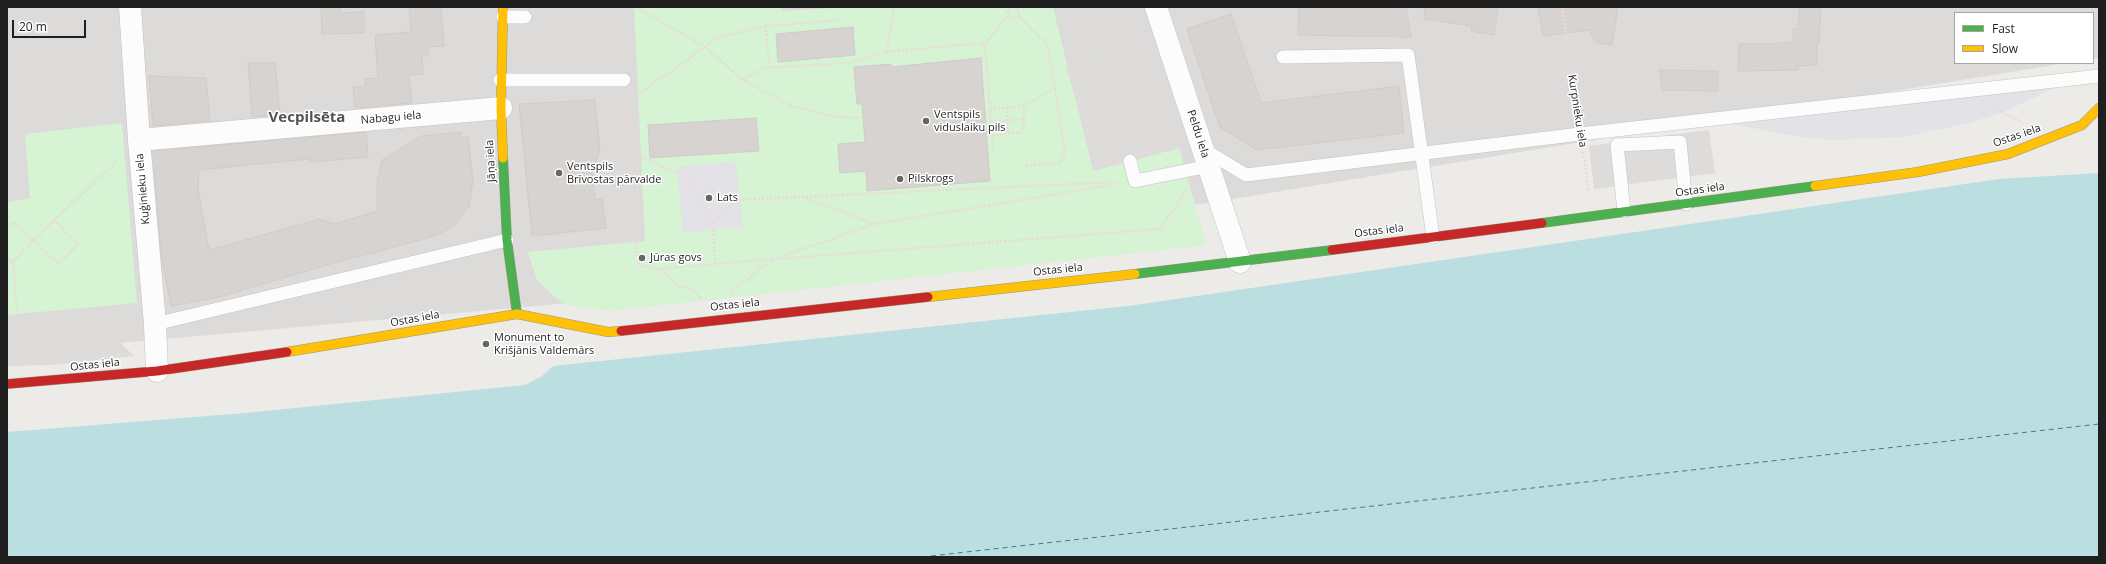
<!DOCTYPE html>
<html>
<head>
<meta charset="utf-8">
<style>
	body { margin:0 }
	#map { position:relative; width:2106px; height:564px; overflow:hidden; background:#edebe8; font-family:"Open Sans",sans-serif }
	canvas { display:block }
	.frame { position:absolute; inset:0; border:8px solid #1f1f1f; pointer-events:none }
	.legend { position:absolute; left:1954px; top:12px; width:140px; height:52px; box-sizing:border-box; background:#fff; border:1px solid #a5a5a5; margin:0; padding:5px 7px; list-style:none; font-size:12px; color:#1f1f1f }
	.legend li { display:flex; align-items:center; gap:8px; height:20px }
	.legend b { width:20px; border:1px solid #a5a5a5 }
	.scale { position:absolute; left:12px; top:20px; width:74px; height:18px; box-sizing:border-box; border:2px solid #1f1f1f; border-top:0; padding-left:5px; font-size:12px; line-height:14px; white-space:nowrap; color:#1f1f1f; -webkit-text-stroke:3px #fff; paint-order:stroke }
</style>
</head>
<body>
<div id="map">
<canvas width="2106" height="564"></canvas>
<div class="frame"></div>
<ul class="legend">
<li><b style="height:5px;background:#4caf50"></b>Fast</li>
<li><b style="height:5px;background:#ffc107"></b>Slow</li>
</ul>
<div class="scale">20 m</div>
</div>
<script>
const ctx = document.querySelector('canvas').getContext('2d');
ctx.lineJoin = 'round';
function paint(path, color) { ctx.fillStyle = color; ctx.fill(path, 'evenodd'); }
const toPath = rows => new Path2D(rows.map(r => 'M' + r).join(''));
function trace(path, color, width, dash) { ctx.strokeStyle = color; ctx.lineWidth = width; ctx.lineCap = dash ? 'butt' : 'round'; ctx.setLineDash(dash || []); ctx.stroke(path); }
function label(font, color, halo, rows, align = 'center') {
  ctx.font = font + ' "Open Sans",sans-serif'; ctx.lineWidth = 3; ctx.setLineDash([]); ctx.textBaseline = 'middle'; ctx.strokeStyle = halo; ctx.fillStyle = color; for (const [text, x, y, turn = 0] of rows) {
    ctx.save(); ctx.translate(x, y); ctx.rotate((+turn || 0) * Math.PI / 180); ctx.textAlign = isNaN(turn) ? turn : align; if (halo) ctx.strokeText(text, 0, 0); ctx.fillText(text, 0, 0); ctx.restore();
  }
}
const residential = toPath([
	[7,7,2099,7,2099,58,2093,59,2093,13,1955,13,1955,63,2066,63,625,298,7,353]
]);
const park = toPath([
	[634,7,781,7,781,11,852,7,1053,7,1093,170,1179,148,1206,244,1191,247,610,311,567,305,556,298,537,280,528,252,645,241],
	[122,123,137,303,7,315,7,202,30,198,25,134]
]);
const parking = toPath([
	[523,7,609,7,610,70,522,70],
	[1151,42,1179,148,1095,171,1066,65],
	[1709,130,1715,173,1594,189,1589,146],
	[398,296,393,313,342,320,346,306],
	[91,314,134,356,51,365,7,366,7,324]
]);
const plaza = toPath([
	[2063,84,2003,112,1969,123,1903,137,1834,140,1800,137,1733,124],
	[736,161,743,227,683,233,677,167]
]);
const water = toPath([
	[2099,173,2099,557,7,557,7,432,245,413,525,385,542,376,553,366,1128,306,1999,179]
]);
const ferry = toPath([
	[922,557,2099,424]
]);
const building = toPath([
	[321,7,341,7,341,13,364,12,364,33,322,34,321,7],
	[409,7,441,7,444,46,428,47,428,56,422,56,423,74,409,75,412,103,355,108,353,87,365,86,365,79,378,78,375,35,411,32,409,7],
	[1299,7,1406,7,1411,37,1298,35,1299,7],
	[1425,7,1498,7,1494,35,1471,31,1472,26,1424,19,1425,7],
	[1538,7,1618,7,1612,45,1597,43,1589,30,1543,36,1538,7],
	[1799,7,1821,7,1819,44,1817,43,1817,65,1798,66,1798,70,1738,71,1739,44,1793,43,1793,29,1798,29,1799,7],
	[1231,14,1261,103,1399,86,1404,133,1257,150,1220,127,1187,29,1231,14],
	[853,27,855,55,778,62,776,34,853,27],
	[981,58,990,181,867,191,866,171,840,173,838,144,865,142,862,104,857,104,854,67,891,64,891,67,981,58],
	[248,63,275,63,280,115,252,117,248,63],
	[1660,70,1718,71,1718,91,1662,90,1660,70],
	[149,76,206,78,210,121,153,126,149,76],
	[595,100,600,150,592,173,595,200,602,199,606,228,532,236,519,104,595,100],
	[756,118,759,151,650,158,648,125,756,118],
	[366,132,368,157,310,162,309,159,199,170,198,190,209,250,320,219,335,224,377,211,377,182,382,160,421,136,461,132,461,138,468,137,473,181,469,206,455,225,437,235,424,239,334,263,219,297,171,306,161,254,153,151,366,132]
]);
const path = toPath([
	[623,7,624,62],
	[635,7,705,47,743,80,792,106,835,117,865,118],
	[1010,7,1007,12,1012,18,1019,15,1017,7],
	[1562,7,1578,115],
	[766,26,769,67],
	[983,46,1008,16],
	[887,52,894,7],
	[817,59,817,65],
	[743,80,763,68,847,63,887,52,981,43,985,46,993,152],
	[639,94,719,37,766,26,843,20],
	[626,99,634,230,639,266,660,269,715,264,713,223,722,212,735,200,1115,182],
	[1007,107,1008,134],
	[1994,108,2023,123],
	[990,109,1024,106,1055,88,1047,44,1018,16],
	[991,122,1024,119],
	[992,136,1021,132,1024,126,1024,106],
	[630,151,735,200],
	[1583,152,1589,192],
	[1026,166,1059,163,1063,159,1065,152,1055,88],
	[688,179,713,223],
	[806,198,874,224],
	[7,230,14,222,59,264,78,244,54,220],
	[531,242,634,230],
	[7,256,13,262,17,314],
	[779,257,875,224,1117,184],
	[7,262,13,262,54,220,117,161],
	[715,264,774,259],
	[661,269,679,286,691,289,701,298],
	[731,294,740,282,748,281,758,269,776,259,1159,229,1187,190]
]);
const lane = toPath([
	[503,17,525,17],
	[1283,57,1408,55,1433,237],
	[500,80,624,80],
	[1203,149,1246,175,1580,134,2099,76],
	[1130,161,1135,181,1209,166],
	[1624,211,1617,145,1680,142,1686,204],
	[155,324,507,240]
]);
const street = toPath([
	[130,7,139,140,155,324,157,371],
	[1156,7,1240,262],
	[139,140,501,108]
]);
const fast = toPath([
	[503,158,507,240,517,314],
	[1542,223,1815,186],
	[1135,274,1332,250]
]);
const slow = toPath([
	[503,7,501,108,503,158],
	[1815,186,1918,172,2008,154,2082,125,2099,108],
	[928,297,1135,274],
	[287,352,517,314,608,332,621,331]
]);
const jam = toPath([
	[1332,250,1542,223],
	[621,331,928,297],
	[7,384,157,371,287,352]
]);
const markers = [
	[926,121,4,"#676665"],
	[559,173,4,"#676665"],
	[900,179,4,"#676665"],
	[709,198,4,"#676665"],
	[642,258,4,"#676665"],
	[486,344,4,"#676665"]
];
const streetNames = [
	["Kurpnieku iela",1577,111,81],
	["Nabagu iela",391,118,-5],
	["Peldu iela",1198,134,72],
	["Ostas iela",2017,136,-19],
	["Jāņa iela",491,161,-93],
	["Kuģinieku iela",143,189,-95],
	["Ostas iela",1700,190,-8],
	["Ostas iela",1379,231,-7],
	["Ostas iela",1058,270,-6],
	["Ostas iela",735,305,-6],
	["Ostas iela",415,319,-10],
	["Ostas iela",95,365,-6]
];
const poiNames = [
	["Ventspils",934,115],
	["viduslaiku pils",934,128],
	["Ventspils",567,167],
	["Brīvostas pārvalde",567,180],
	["Pilskrogs",908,179],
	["Lats",717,198],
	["Jūras govs",650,258],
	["Monument to",494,338],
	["Krišjānis Valdemārs",494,351]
];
const districtNames = [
	["Vecpilsēta",307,118]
];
paint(residential, '#dcdbd9');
paint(park, '#d6f3d3');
paint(parking, '#dddcdb');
paint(plaza, '#e2e2e7');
paint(water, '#bbdee1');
trace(ferry, '#417999', 1, [5, 4]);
paint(building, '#d6d3d0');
trace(building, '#d0ccc9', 1);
trace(lane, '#c4c3c2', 14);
trace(street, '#c4c3c2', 23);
trace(fast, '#98977f', 10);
trace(slow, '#98977f', 10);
trace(jam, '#98977f', 10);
trace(path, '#ebd9da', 2.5, [2, 2]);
trace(lane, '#fcfcfc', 13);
trace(street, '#fcfcfc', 22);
trace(fast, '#4caf50', 9);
trace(slow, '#ffc107', 9);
trace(jam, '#c62828', 9);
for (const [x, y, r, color] of markers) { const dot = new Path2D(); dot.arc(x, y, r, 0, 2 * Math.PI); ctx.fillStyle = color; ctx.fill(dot); trace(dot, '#fff', 1.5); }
label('11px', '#1f1f1f', '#fff', streetNames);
label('11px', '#1f1f1f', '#fff', poiNames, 'left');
label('bold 15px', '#525252', '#fff', districtNames);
</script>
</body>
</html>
